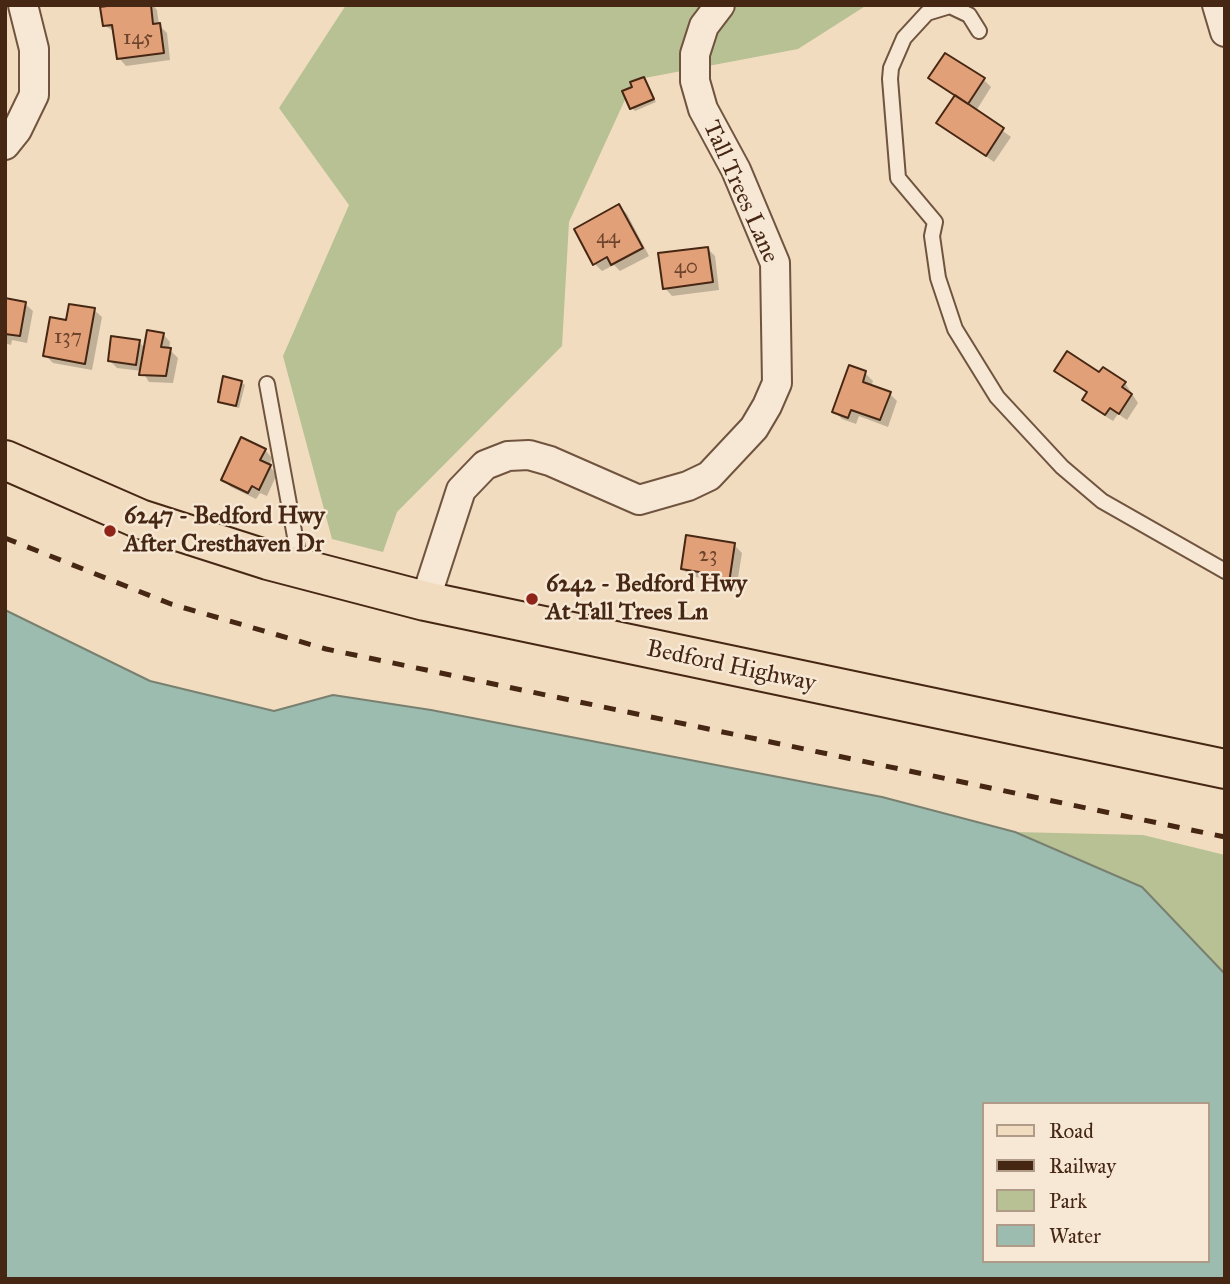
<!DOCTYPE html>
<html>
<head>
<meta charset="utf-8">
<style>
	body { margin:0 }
	#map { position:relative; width:1230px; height:1284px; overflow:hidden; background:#f1dcbf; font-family:"IM FELL Great Primer",serif }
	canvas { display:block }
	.frame { position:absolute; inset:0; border:7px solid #462714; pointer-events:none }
	.legend { position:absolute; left:982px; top:1102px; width:228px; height:161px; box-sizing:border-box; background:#f6e8d5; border:2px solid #b09b88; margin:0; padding:9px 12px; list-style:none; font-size:21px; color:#462714 }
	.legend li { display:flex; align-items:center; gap:14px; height:35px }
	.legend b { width:35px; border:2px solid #b09b88 }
</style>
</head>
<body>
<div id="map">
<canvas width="1230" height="1284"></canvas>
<div class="frame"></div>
<ul class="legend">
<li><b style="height:9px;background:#f1dcbf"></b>Road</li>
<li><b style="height:9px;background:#462714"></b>Railway</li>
<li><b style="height:19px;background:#b7c194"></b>Park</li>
<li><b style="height:19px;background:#9bbcae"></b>Water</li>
</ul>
</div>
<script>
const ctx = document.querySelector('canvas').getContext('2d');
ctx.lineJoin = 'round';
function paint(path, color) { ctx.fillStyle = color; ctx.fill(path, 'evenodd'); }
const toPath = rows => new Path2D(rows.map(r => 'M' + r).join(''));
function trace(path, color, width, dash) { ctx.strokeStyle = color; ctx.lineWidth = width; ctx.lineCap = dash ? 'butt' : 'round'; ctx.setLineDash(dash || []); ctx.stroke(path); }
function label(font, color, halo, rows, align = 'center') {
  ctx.font = font + ' "IM FELL Great Primer",serif'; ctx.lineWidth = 5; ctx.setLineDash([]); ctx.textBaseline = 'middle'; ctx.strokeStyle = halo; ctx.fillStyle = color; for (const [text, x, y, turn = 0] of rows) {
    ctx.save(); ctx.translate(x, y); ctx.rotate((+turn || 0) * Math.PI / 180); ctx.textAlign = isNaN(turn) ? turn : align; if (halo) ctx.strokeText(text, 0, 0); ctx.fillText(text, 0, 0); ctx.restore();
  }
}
const green = toPath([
	[346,5,867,5,798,49,634,80,569,222,562,346,397,512,383,552,332,539,283,356,349,205,279,108],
	[1015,832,1143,835,1225,855,1225,974,1142,887]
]);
const water = toPath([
	[5,610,150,681,274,711,333,695,431,710,882,797,1015,832,1142,887,1225,974,1225,1279,5,1279,5,610],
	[983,1104,1207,1104,1207,1261,983,1261,983,1104]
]);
const shadow = toPath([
	[126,5,153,5,157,10,159,25,167,33,170,60,126,66,119,58,115,32,104,25],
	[931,78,984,80,991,87,976,111,1011,137,994,162,939,123,956,97],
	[644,79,656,102,635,111,632,108,634,88],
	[619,206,627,214,649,256,620,271,614,265,602,271,595,264],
	[708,249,715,256,719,290,672,296,665,288],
	[5,300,25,304,33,311,27,343,12,340,11,345,5,343],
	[94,310,102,317,92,370,53,363,45,355,68,322],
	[163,334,170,342,169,349,178,358,173,383,149,382,142,371,117,368,109,360,139,342,146,349],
	[850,367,865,373,873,381,871,387,890,394,897,401,888,427,859,416,856,424,842,419,834,411],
	[1057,371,1100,375,1125,383,1138,403,1127,420,1118,414,1113,421,1092,408,1084,400,1088,394],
	[241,382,245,385,239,408,223,404,219,401],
	[265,450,272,458,269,466,277,474,267,496,260,493,256,499,231,487,223,480],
	[734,545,742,553,736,590,714,586,707,579,690,576,682,568]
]);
const building = toPath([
	[114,5,151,5,153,24,160,23,164,53,117,59,112,25,103,26,100,7,114,5],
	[945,53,985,78,968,104,928,78,945,53],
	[644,77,654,99,630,109,622,91,632,87,630,82,644,77],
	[955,95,1004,128,986,156,936,123,955,95],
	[619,204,643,248,611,265,607,257,593,265,574,229,619,204],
	[708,247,713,282,663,289,658,253,708,247],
	[5,298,26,302,20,336,5,334,5,298],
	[69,304,95,308,85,364,43,356,50,317,66,320,69,304],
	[147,330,164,333,161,347,171,348,166,376,139,375,147,330],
	[111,336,140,340,136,365,108,361,111,336],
	[1067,351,1099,372,1103,367,1126,382,1122,387,1132,394,1119,414,1110,408,1105,415,1082,400,1087,392,1054,371,1067,351],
	[849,365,866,371,863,382,891,392,880,420,851,410,848,418,832,412,849,365],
	[223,376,242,381,236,406,218,402,223,376],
	[241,437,266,449,260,460,271,465,259,490,252,486,248,493,221,480,241,437],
	[686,535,735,543,729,583,704,579,705,573,681,569,686,535]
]);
const service = toPath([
	[979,31,969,15,950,6,927,13,904,38,891,68,890,79,898,178,935,222,932,236,938,278,955,329,997,397,1062,467,1102,501,1225,571],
	[267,384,300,564]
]);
const minor = toPath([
	[1217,5,1225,32],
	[5,145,17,130,34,95,34,49,23,5],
	[425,601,461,490,485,465,508,456,529,455,550,461,639,500,688,486,709,476,754,428,767,406,777,383,775,263,736,170,703,109,695,81,695,54,704,26,720,5]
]);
const primary = toPath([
	[5,460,140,519,268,560,425,601,1225,769]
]);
const rail = toPath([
	[5,538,171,604,326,649,1225,837]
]);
const markers = [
	[110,531,7,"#8f2418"],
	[532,599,7,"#8f2418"]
];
const numberNames = [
	["145",138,39],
	["44",608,238],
	["40",686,268],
	["137",68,338],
	["23",708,556]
];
const streetNames = [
	["Tall Trees Lane",740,192,66],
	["Bedford Highway",731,667,12]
];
const poiNames = [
	["6247 - Bedford Hwy",124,517],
	["After Cresthaven Dr",124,545],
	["6242 - Bedford Hwy",546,585],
	["At Tall Trees Ln",546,613]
];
paint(green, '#b7c194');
paint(water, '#9bbcae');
trace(water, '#798070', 2);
paint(shadow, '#0003');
paint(building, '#e2a078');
trace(building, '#462714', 2);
trace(service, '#71543f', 18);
trace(minor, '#71543f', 32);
trace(primary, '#462714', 42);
trace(service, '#f6e8d5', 14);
trace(minor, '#f6e8d5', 28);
trace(primary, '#f1dcbf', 38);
trace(rail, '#462714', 5, [12, 12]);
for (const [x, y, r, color] of markers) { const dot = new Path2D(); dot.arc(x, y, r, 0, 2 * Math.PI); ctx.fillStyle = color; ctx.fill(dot); trace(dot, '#f6e8d5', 2.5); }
label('21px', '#6d452d', null, numberNames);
label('24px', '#462714', '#f6e8d5', streetNames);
label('bold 24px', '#462714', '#f6e8d5', poiNames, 'left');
</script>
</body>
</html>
